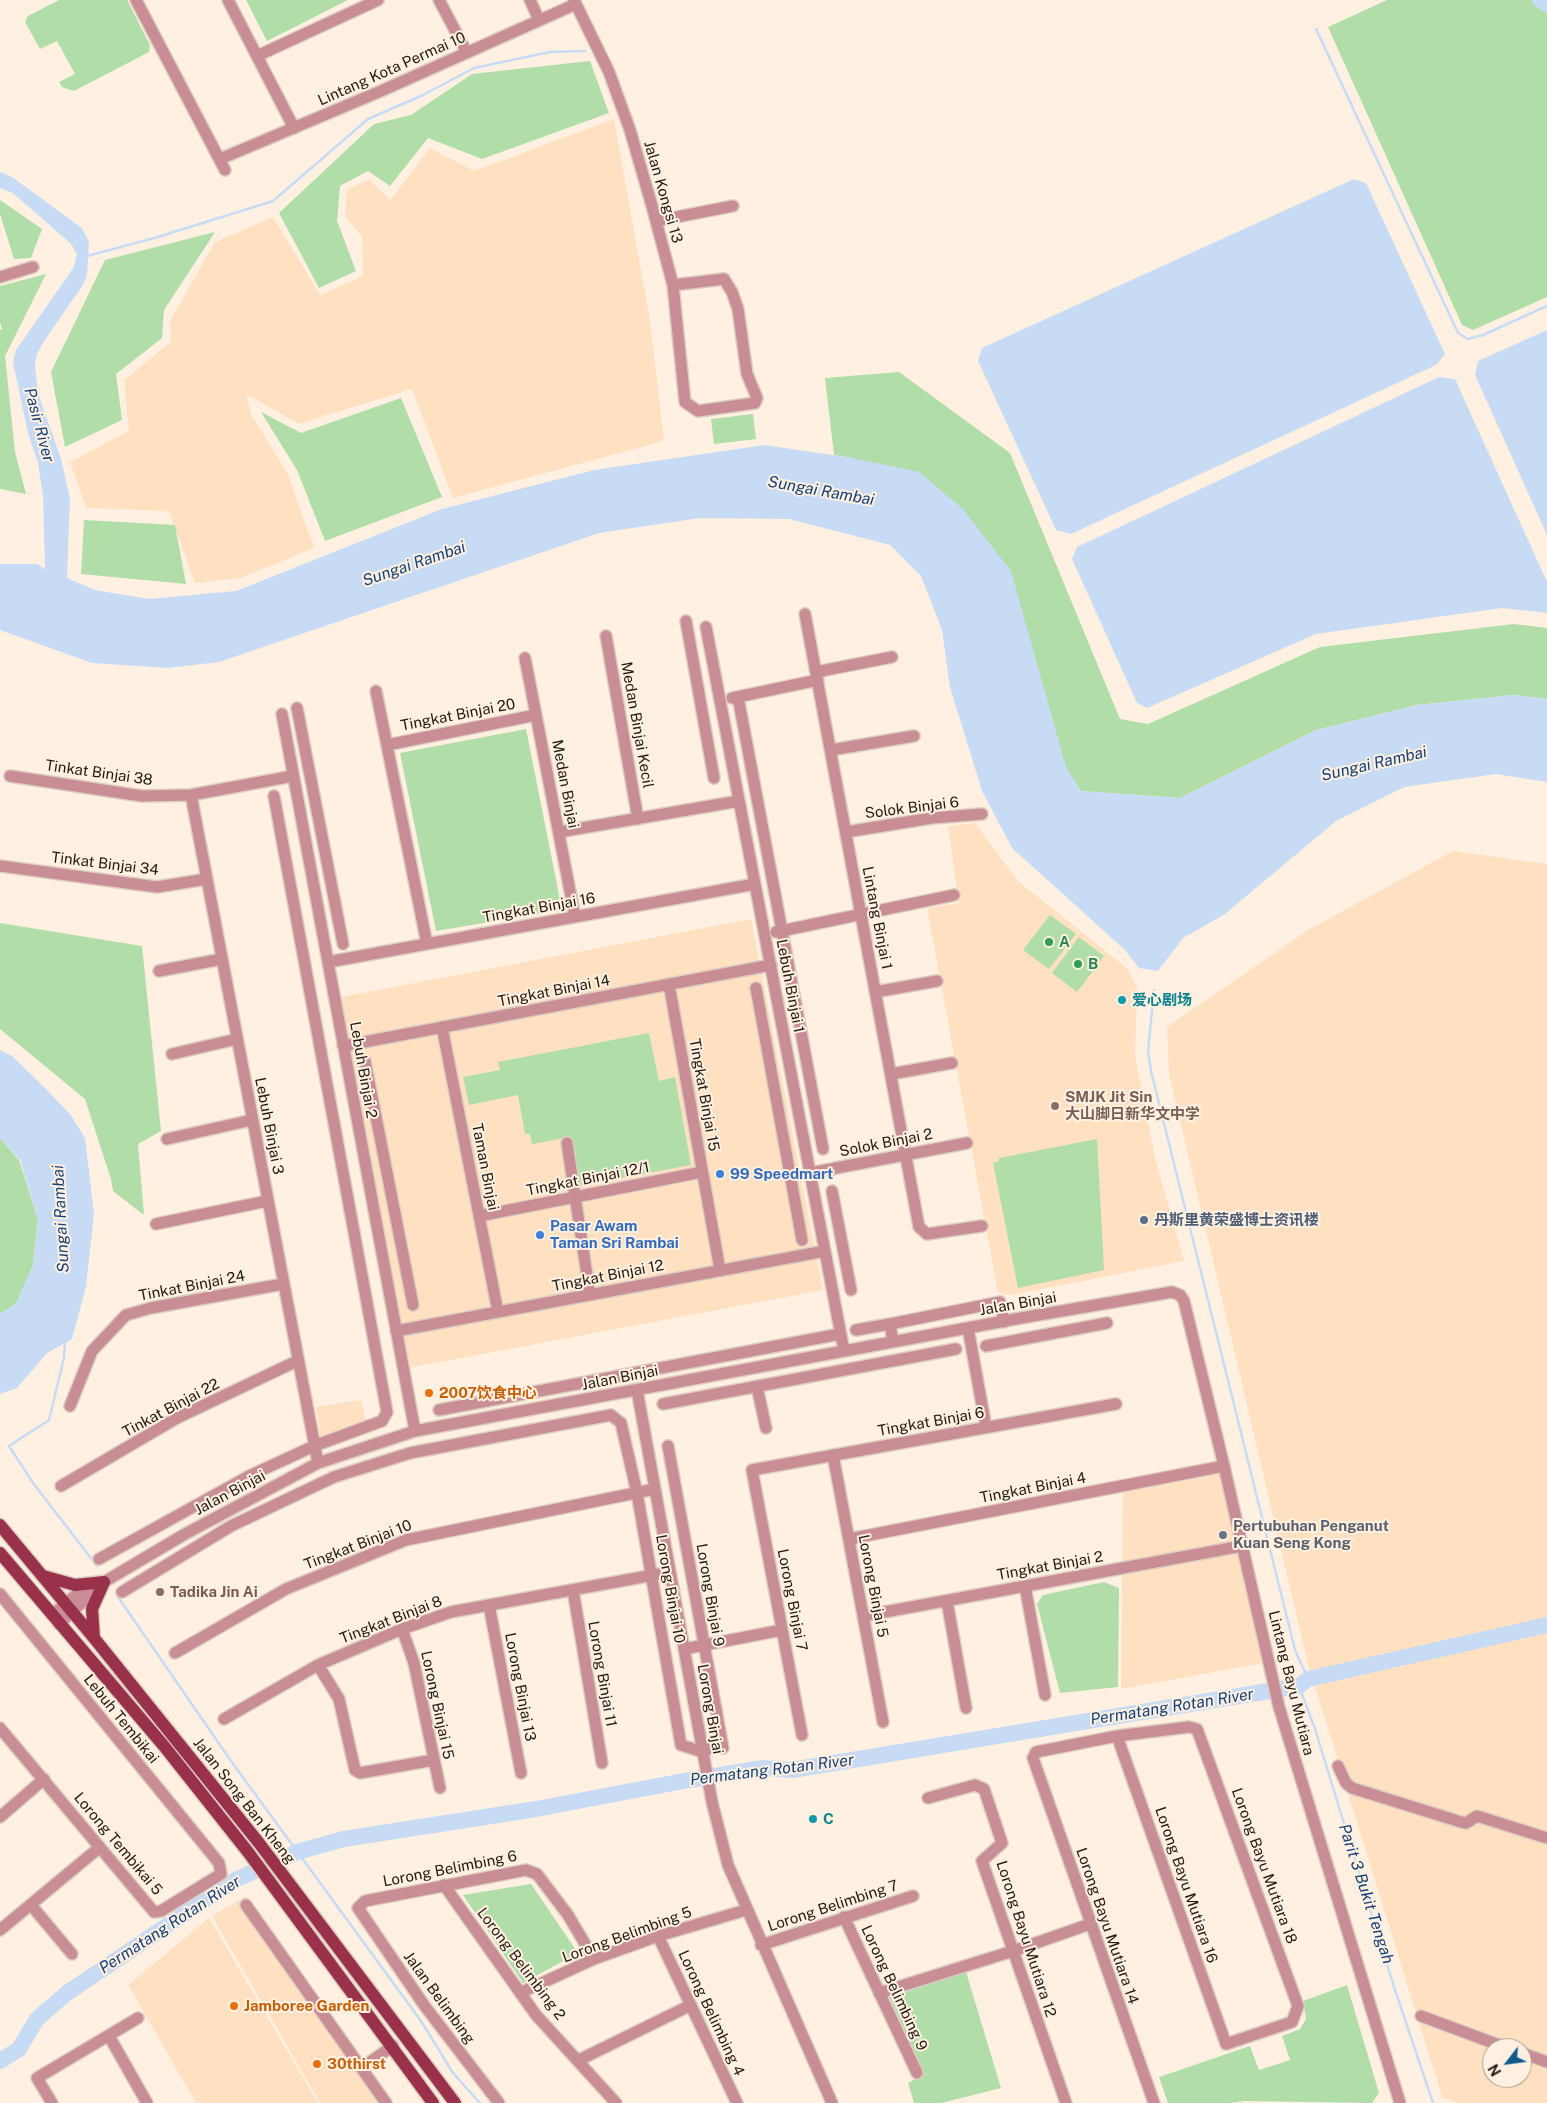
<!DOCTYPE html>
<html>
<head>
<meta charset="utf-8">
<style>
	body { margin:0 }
	#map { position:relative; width:1547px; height:2103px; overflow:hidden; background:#fff0e1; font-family:"Public Sans",sans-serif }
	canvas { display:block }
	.north { position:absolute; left:1482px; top:2038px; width:50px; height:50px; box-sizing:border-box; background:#fff0e1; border:1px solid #a79a8e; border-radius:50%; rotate:240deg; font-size:14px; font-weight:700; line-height:20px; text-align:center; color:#231a11 }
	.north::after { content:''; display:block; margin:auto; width:18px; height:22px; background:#115b8f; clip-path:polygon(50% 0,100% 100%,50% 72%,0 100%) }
</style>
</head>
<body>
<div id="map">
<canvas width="1547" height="2103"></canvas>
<div class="north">N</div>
</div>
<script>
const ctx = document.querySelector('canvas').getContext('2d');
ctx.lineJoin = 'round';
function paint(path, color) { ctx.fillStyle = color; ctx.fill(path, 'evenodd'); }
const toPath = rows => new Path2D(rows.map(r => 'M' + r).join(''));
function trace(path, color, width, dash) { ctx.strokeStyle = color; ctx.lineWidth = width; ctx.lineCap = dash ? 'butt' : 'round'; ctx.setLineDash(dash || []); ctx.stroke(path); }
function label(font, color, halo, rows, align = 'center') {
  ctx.font = font + ' "Public Sans","Noto Sans SC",sans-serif'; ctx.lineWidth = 4; ctx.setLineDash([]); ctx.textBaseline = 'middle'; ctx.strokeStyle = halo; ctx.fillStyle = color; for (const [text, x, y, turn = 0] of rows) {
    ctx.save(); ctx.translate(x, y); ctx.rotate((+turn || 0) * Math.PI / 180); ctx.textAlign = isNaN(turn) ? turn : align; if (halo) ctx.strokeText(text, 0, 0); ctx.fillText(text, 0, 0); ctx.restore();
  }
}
const built = toPath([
	[614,119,650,321,664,441,453,498,412,389,299,424,246,394,251,414,287,472,314,548,241,578,195,583,169,511,86,508,70,462,129,431,124,380,171,342,170,321,215,242,273,217,320,295,363,276,362,237,345,216,347,190,369,179,390,200,430,148,474,171],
	[975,823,1018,881,1128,969,1137,988,1135,1055,1155,1158,1184,1261,1012,1295,998,1293,927,908,959,903,948,826],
	[1453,851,1547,864,1547,2103,1459,2103,1442,2097,1308,1664,1169,1074,1167,1027,1308,930],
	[1492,2048,1522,2048,1522,2078,1492,2078],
	[751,919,823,1290,408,1368,341,997],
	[361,1400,366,1423,321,1439,316,1407],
	[1219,1461,1263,1663,1121,1689,1123,1479],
	[246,1896,394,2103,320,2103,212,1916],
	[209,1918,318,2103,196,2103,128,1985]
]);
const green = toPath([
	[59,0,127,0,150,45,149,52,74,91,62,87,59,82,75,74,57,41,40,49,25,22,28,16],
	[246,0,348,0,267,41],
	[1387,0,1536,0,1547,9,1547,297,1473,330,1462,325,1328,27],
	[590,61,609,113,482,159,428,138,390,186,368,171,340,186,337,221,356,271,319,288,279,213,374,124,411,115,472,74],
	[0,200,42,229,31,258,14,259,0,214],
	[215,232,164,310,162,338,116,374,122,420,65,447,51,372,105,260],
	[46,274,5,356,15,452,26,494,0,489,0,330,2,329,0,322,0,286],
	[899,372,1010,453,1120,719,1148,724,1320,647,1514,624,1547,628,1547,699,1514,695,1417,705,1316,730,1180,798,1081,791,852,458,834,455,825,378],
	[401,398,442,497,325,541,297,470,261,412,301,433],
	[753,414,756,439,714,444,711,419],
	[84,520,175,525,186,584,81,574],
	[526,729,562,910,436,931,400,753],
	[1050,915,1076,934,1049,969,1023,950],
	[0,923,142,946,161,1131,138,1144,144,1215,113,1191,111,1179,85,1099,0,1029],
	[1079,937,1104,956,1077,992,1052,973],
	[649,1033,659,1081,675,1077,691,1165,579,1186,570,1137,532,1144,530,1134,525,1134,518,1095,469,1105,463,1077,500,1070,498,1062],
	[0,1138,19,1160,38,1219,33,1265,16,1304,0,1314],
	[1097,1139,1104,1270,1018,1288,993,1163,999,1161,999,1158],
	[1104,1582,1119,1588,1118,1687,1060,1693,1037,1604,1043,1595],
	[531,1884,578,1953,523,1983,463,1895],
	[966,1972,1001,2088,941,2103,914,2103,908,2083,924,2074,889,1997],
	[1347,1985,1379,2093,1372,2103,1244,2101,1230,2103,1168,2103,1159,2077,1250,2046,1259,2070,1290,2060,1282,2036,1300,2029,1306,2019,1303,2001]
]);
const water = toPath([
	[0,172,12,177,82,228,89,242,87,275,83,285,44,341,36,356,35,367,38,393,61,459,70,499,67,578,95,590,149,599,236,591,442,509,594,470,765,445,852,458,919,472,962,508,1011,571,1066,767,1081,791,1180,798,1316,730,1417,705,1514,695,1547,699,1547,782,1496,774,1404,787,1336,821,1225,914,1183,938,1158,971,1139,968,1125,950,1012,848,982,791,950,687,942,630,921,576,890,545,789,519,700,518,599,533,219,662,168,668,92,663,0,630,0,564,37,564,45,569,43,496,38,463,28,433,13,362,16,350,74,267,77,254,71,244,13,193,0,188],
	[1354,179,1366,183,1445,354,1436,365,1071,534,1056,530,978,361,982,348],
	[1547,330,1547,535,1475,375,1478,361],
	[1439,377,1455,379,1547,582,1547,613,1502,608,1316,634,1147,708,1137,703,1072,559,1077,547],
	[0,1050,12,1056,43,1086,70,1114,85,1138,94,1214,86,1286,72,1339,47,1353,17,1388,0,1394,0,1314,16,1304,33,1265,38,1219,20,1160,0,1138]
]);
const stream = toPath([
	[1316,29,1458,333,1468,339,1483,335,1547,306],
	[87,256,158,237,273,201,368,119,423,95,474,68,550,52,585,51],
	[1154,990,1148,1051,1151,1071,1295,1650,1308,1679],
	[65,1342,64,1358,49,1420,9,1446,33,1483,97,1566],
	[118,1597,231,1761,421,2021,453,2073,480,2103],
	[1299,1686,1315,1729,1394,1987,1433,2103]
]);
const river = toPath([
	[1540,0,1547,4],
	[0,2061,19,2049,37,2019,67,1993,235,1880,297,1852,344,1839,536,1809,689,1780,763,1768,792,1770,1299,1686,1308,1679,1547,1625]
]);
const minor = toPath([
	[136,0,225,170],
	[228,0,294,128],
	[439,0,467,53],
	[530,0,539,20],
	[574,0,609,72,630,130,652,206,673,285,685,402,698,411,755,403,757,398,747,374,738,309,732,292,724,279,673,285],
	[257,56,378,0],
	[220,159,381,91,576,4],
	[656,221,733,206],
	[0,277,33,267],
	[805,614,919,1227,927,1234,982,1226],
	[686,621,714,778],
	[706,627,844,1351],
	[606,636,638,819],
	[525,658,575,917],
	[816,672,892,657],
	[376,691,427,944],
	[738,697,823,1149],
	[732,698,818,680],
	[297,708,343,944],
	[282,714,415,1431],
	[387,745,536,715],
	[831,750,914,736],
	[10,776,142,796,191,795,293,776],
	[191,795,318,1463],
	[559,832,739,801],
	[846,832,932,818,982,814],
	[0,866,157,887,207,879],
	[776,932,954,895],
	[328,962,755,884],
	[159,971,222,959],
	[669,984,720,1270],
	[756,988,802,1240],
	[875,992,937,981],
	[442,1027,498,1312],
	[343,1046,771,965],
	[172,1054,237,1039],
	[365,1061,413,1305],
	[891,1074,952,1063],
	[167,1139,252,1120],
	[567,1143,590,1295],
	[810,1173,967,1143],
	[832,1191,851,1290],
	[479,1216,702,1172],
	[156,1224,267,1201],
	[890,1324,1000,1302,1004,1322],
	[968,1328,986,1427],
	[856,1330,890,1324,893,1342],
	[396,1331,825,1251],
	[986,1346,1107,1323],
	[757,1387,766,1428],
	[637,1390,712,1802,728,1865,832,2103],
	[663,1404,956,1349],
	[70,1406,92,1351,126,1315,151,1308,283,1284],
	[439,1410,840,1334],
	[668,1446,723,1748],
	[833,1455,883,1722],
	[61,1486,177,1418,297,1361],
	[849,1539,1224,1466],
	[99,1559,249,1476,314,1446,382,1421,387,1412,274,796],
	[1025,1586,1045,1695],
	[573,1590,602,1763],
	[122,1592,231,1526,334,1477,410,1453,611,1415,621,1423,637,1493,681,1745,703,1752,722,1742],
	[0,1594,219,1863,221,1874,161,1911,154,1912,0,1728],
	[947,1601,966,1708],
	[489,1605,521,1773],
	[52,1615,82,1590,93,1586],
	[863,1616,1242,1546],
	[59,1624,104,1582,185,1534,318,1463,415,1431,1021,1318,1172,1292,1180,1295,1184,1301,1224,1466,1279,1707,1400,2103],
	[402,1629,414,1663,440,1788],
	[684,1649,782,1630],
	[175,1653,286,1589,406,1540,655,1489],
	[318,1665,339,1699,355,1770,360,1773,434,1760],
	[224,1719,318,1665,402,1629,451,1612,670,1572],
	[802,1735,752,1470,1116,1404],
	[1117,1736,1226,2044,1292,2022,1298,2006,1197,1729,1189,1727,1117,1736,1036,1752,1033,1758,1154,2103],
	[1338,1766,1346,1783,1352,1788,1461,1822,1466,1823,1477,1816,1547,1838],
	[928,1798,975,1785,984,1789,1002,1843,982,1861,1066,2103],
	[0,1817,44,1779],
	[444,1885,536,2015,616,2103],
	[31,1905,72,1954],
	[246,1905,386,2103],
	[844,1917,917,2073],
	[0,1930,100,1847],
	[658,1936,737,2103],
	[761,1945,913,1896],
	[520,1993,594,1959,658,1936,746,1910],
	[879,1993,1013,1951,1090,1924],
	[1421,2016,1507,2048],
	[109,2036,147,2103],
	[1522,2053,1547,2062],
	[579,2060,691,2005],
	[361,2068,393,2046],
	[52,2103,37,2078,138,2018],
	[499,2103,424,2005,358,1908,365,1901,526,1870,537,1874,568,1915,594,1959]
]);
const major = toPath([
	[0,1525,94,1638,259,1843,455,2103],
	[0,1553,164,1746,248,1852,433,2103],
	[43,1576,75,1585,104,1582],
	[94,1638,92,1609,104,1582]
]);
const markers = [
	[1049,942,5,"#2e9e5b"],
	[1078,964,5,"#2e9e5b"],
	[1122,1000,5,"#0f9aa8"],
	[1055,1106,5,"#8d6e63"],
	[720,1174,5,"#3f7fe0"],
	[1144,1220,5,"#5c6f8a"],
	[540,1235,5,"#3f7fe0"],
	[429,1393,5,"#e8710a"],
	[1223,1535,5,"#6b7280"],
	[160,1592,5,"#8d6e63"],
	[813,1819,5,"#0f9aa8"],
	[234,2006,5,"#e8710a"],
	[317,2064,5,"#e8710a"]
];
const streetNames = [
	["Lintang Kota Permai 10",392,69,-24],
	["Jalan Kongsi 13",663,192,74],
	["Tingkat Binjai 20",458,715,-11],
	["Medan Binjai Kecil",637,725,80],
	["Tinkat Binjai 38",99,773,8],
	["Medan Binjai",565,784,79],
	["Solok Binjai 6",912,808,-7],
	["Tinkat Binjai 34",105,864,7],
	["Tingkat Binjai 16",539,908,-10],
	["Lintang Binjai 1",877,918,79],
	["Lebuh Binjai 1",790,986,79],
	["Tingkat Binjai 14",554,991,-11],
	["Lebuh Binjai 2",363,1070,80],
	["Tingkat Binjai 15",704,1095,80],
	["Lebuh Binjai 3",269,1126,79],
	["Solok Binjai 2",886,1143,-11],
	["Taman Binjai",485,1167,79],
	["Tingkat Binjai 12/1",588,1179,-11],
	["Tingkat Binjai 12",608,1276,-11],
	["Tinkat Binjai 24",192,1286,-11],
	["Jalan Binjai",1018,1304,-10],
	["Jalan Binjai",620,1378,-11],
	["Tinkat Binjai 22",171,1408,-28],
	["Tingkat Binjai 6",931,1422,-10],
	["Tingkat Binjai 4",1033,1488,-11],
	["Jalan Binjai",230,1493,-28],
	["Tingkat Binjai 10",358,1545,-21],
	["Tingkat Binjai 2",1050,1566,-10],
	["Lorong Binjai 5",873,1586,79],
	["Lorong Binjai 10",670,1589,80],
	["Lorong Binjai 9",710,1595,80],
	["Lorong Binjai 7",792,1600,79],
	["Tingkat Binjai 8",391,1620,-21],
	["Lorong Binjai 11",602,1674,80],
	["Lintang Bayu Mutiara",1291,1683,76],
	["Lorong Binjai 13",520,1687,79],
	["Lorong Binjai 15",437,1705,78],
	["Lorong Binjai",710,1709,80],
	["Lebuh Tembikai",121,1719,51],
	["Jalan Song Ban Kheng",244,1801,52],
	["Lorong Tembikai 5",118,1844,50],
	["Lorong Bayu Mutiara 18",1264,1866,70],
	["Lorong Belimbing 6",450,1869,-11],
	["Lorong Bayu Mutiara 16",1186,1885,71],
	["Lorong Belimbing 7",833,1906,-18],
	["Lorong Bayu Mutiara 14",1107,1926,71],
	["Lorong Belimbing 5",627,1935,-20],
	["Lorong Bayu Mutiara 12",1026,1939,72],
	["Lorong Belimbing 2",521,1964,53],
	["Lorong Belimbing 9",894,1988,65],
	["Jalan Belimbing",439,1998,54],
	["Lorong Belimbing 4",711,2013,65]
];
const leisureNames = [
	["A",1059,942],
	["B",1088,964]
];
const cultureNames = [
	["爱心剧场",1132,1000],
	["C",823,1819]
];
const educationNames = [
	["SMJK Jit Sin",1065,1097],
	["大山脚日新华文中学",1065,1114],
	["Tadika Jin Ai",170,1592]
];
const shopNames = [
	["99 Speedmart",730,1174],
	["Pasar Awam",550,1226],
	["Taman Sri Rambai",550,1243]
];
const serviceNames = [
	["丹斯里黄荣盛博士资讯楼",1154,1220]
];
const foodNames = [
	["2007饮食中心",439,1393],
	["Jamboree Garden",244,2006],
	["30thirst",327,2064]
];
const worshipNames = [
	["Pertubuhan Penganut",1233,1526],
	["Kuan Seng Kong",1233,1543]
];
const waterNames = [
	["Pasir River",39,425,75],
	["Sungai Rambai",821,491,10],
	["Sungai Rambai",414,564,-19],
	["Sungai Rambai",1374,764,-13],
	["Sungai Rambai",61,1219,-93],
	["Permatang Rotan River",1172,1707,-9],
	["Permatang Rotan River",772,1770,-7],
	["Parit 3 Bukit Tengah",1366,1894,72],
	["Permatang Rotan River",170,1925,-33]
];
paint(built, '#ffe1c2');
paint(green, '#b1dda8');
paint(water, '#c7dbf5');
trace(stream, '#c7dbf5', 2.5);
trace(river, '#c7dbf5', 16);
trace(minor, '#dccec0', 14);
trace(major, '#dccec0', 15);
trace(minor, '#c98d95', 11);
trace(major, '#9a314a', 12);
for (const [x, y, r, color] of markers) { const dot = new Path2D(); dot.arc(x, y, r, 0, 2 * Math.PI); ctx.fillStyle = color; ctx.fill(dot); trace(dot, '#fff0e1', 2); }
label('15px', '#231a11', '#fff0e1', streetNames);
label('bold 15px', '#27864d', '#fff0e1', leisureNames, 'left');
label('bold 15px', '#0d838f', '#fff0e1', cultureNames, 'left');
label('bold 15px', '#785e54', '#fff0e1', educationNames, 'left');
label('bold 15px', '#366cbe', '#fff0e1', shopNames, 'left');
label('bold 15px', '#4e5e75', '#fff0e1', serviceNames, 'left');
label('bold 15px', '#c56008', '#fff0e1', foodNames, 'left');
label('bold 15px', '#5b616d', '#fff0e1', worshipNames, 'left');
label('italic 16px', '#134179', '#fff0e1', waterNames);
</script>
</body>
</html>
